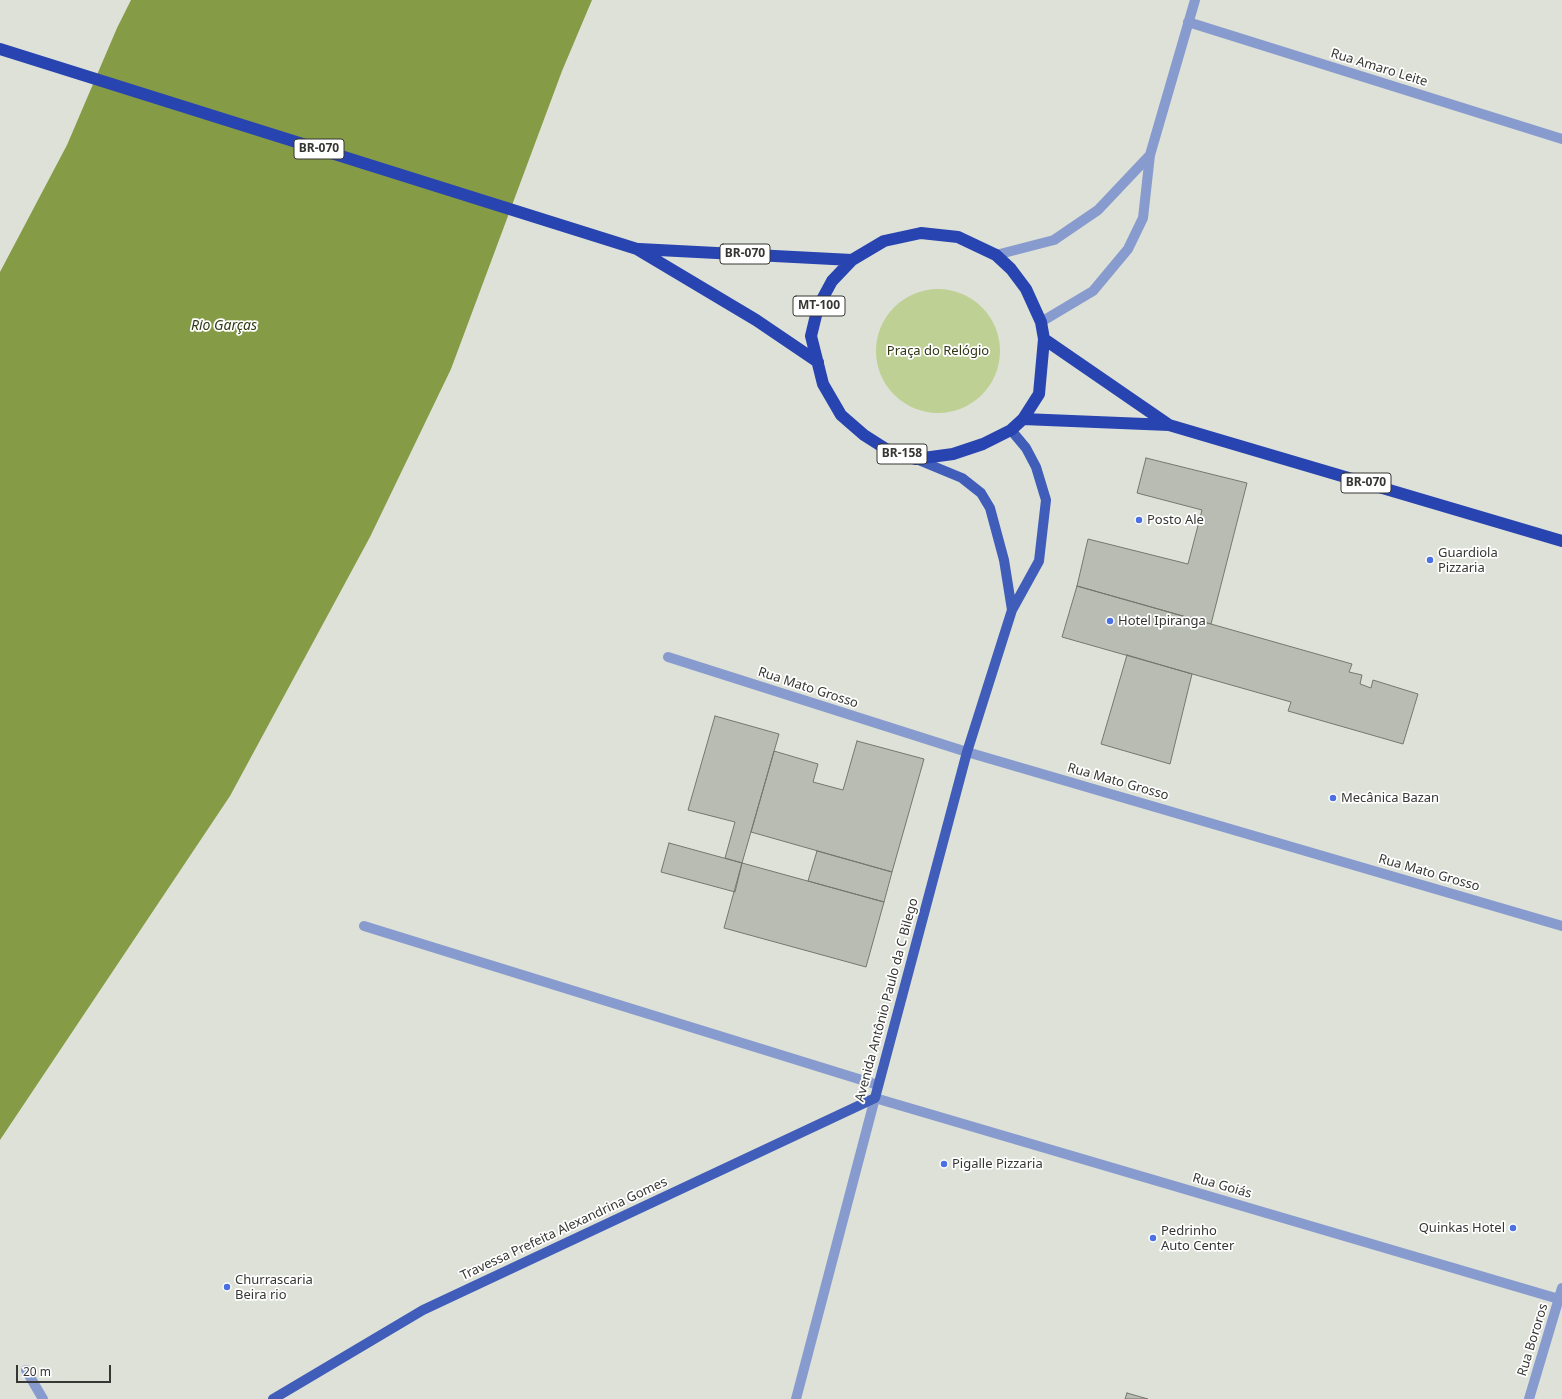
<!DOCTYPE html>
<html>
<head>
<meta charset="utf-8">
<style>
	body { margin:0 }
	#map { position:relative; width:1562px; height:1399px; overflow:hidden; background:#dee1d7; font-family:"Noto Sans",sans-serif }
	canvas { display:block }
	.scale { position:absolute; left:16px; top:1365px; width:95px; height:18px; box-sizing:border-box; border:2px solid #363733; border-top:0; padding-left:5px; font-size:12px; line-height:14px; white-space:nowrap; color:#363733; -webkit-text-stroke:3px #fff; paint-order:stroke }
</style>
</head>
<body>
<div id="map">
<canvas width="1562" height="1399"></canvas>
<div class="scale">20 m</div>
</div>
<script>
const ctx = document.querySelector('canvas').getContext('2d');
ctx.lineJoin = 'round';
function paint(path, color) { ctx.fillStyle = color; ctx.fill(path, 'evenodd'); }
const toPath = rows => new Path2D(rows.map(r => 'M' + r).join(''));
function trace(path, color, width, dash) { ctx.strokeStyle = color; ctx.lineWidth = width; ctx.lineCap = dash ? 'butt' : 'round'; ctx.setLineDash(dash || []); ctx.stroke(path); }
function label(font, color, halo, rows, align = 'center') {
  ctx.font = font + ' "Noto Sans",sans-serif'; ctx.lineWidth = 3.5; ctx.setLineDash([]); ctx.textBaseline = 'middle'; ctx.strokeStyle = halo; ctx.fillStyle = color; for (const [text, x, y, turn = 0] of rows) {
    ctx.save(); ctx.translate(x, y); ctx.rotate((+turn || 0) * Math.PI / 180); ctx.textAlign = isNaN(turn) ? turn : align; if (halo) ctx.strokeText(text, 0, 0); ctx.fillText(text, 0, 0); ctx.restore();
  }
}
const green = toPath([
	'876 351a62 62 0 1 1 124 0a62 62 0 1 1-124 0Z'
]);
const water = toPath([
	[131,0,592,0,562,71,451,369,370,537,230,796,0,1140,0,272,67,145,117,28]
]);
const building = toPath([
	[1146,458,1247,483,1211,624,1077,586,1088,539,1188,564,1202,510,1137,493,1146,458],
	[1077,586,1352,664,1349,672,1362,675,1360,684,1371,688,1373,680,1418,694,1403,744,1288,711,1291,702,1062,637,1077,586],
	[1127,655,1192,674,1170,764,1101,744,1127,655],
	[715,716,779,734,742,863,725,858,735,822,688,810,715,716],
	[857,741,924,759,892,872,751,832,774,751,818,764,813,782,843,790,857,741],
	[669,843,742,863,735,892,661,872,669,843],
	[817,851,892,872,884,902,808,881,817,851],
	[742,863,884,902,866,967,724,928,742,863],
	[1127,1393,1148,1399,1125,1399,1127,1393]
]);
const minor = toPath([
	[1188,22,1562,139],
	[996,255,1054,240,1098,210,1150,155],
	[1041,322,1093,291,1128,249,1143,218,1150,155,1195,0],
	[668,657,967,752,1562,926],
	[364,926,878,1085],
	[26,1370,43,1399],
	[796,1399,875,1098,1562,1300],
	[1529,1399,1562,1288]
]);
const major = toPath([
	[916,459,962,478,981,493,990,508,1004,560,1012,610],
	[273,1399,423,1310,875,1098,967,752,1012,610,1039,561,1046,500,1036,467,1026,448,1011,430]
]);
const highway = toPath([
	[0,49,637,249,756,320,818,362],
	[921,233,958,237,996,255,1011,269,1026,289,1041,322,1044,339,1039,394,1023,419,1011,430,983,444,953,454,916,459,886,449,864,435,841,415,823,384,811,336,818,307,832,281,852,260,884,241,921,233],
	[639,249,852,260],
	[1044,339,1169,425],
	[1023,419,1169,425,1562,541]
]);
const markers = [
	[1139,520,4,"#4b70e3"],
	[1430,560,4,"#4b70e3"],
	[1110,621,4,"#4b70e3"],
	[1333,798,4,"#4b70e3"],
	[944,1164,4,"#4b70e3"],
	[1513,1228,4,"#4b70e3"],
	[1153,1238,4,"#4b70e3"],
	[227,1287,4,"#4b70e3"]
];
const shields = [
	[319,149,50],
	[745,254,50],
	[819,306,52],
	[902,454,50],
	[1366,483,50]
];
const shieldNames = [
	["BR-070",319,149],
	["BR-070",745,254],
	["MT-100",819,306],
	["BR-158",902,454],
	["BR-070",1366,483]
];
const streetNames = [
	["Rua Amaro Leite",1379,68,17],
	["Rua Mato Grosso",808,688,18],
	["Rua Mato Grosso",1118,782,16],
	["Rua Mato Grosso",1429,873,16],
	["Avenida Antônio Paulo da C Bilego",887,1000,-75],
	["Rua Goiás",1222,1186,16],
	["Travessa Prefeita Alexandrina Gomes",564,1229,-25],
	["Rua Bororos",1533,1340,-73]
];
const parkNames = [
	["Praça do Relógio",938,351]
];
const poiNames = [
	["Posto Ale",1147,520],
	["Guardiola",1438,553],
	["Pizzaria",1438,568],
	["Hotel Ipiranga",1118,621],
	["Mecânica Bazan",1341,798],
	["Pigalle Pizzaria",952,1164],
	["Quinkas Hotel",1505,1228,"right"],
	["Pedrinho",1161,1231],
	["Auto Center",1161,1246],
	["Churrascaria",235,1280],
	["Beira rio",235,1295]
];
const waterNames = [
	["Rio Garças",224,326]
];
paint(green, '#bfd094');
paint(water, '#869b45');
paint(building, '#b9bcb2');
trace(building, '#74776d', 1);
trace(minor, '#879bce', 10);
trace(major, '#405db9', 10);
trace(highway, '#2844b0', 12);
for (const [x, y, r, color] of markers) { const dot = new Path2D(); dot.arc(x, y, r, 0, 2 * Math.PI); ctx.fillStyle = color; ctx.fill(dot); trace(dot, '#fff', 1.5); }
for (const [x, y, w] of shields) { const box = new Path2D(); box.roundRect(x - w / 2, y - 10, w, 20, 3); ctx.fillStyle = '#fff'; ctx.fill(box); trace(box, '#363733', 1); }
label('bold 12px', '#363733', null, shieldNames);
label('13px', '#363733', '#fff', streetNames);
label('13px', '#2f3713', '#fff', parkNames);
label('13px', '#363733', '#fff', poiNames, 'left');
label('italic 14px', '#323b16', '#fff', waterNames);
</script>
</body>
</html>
